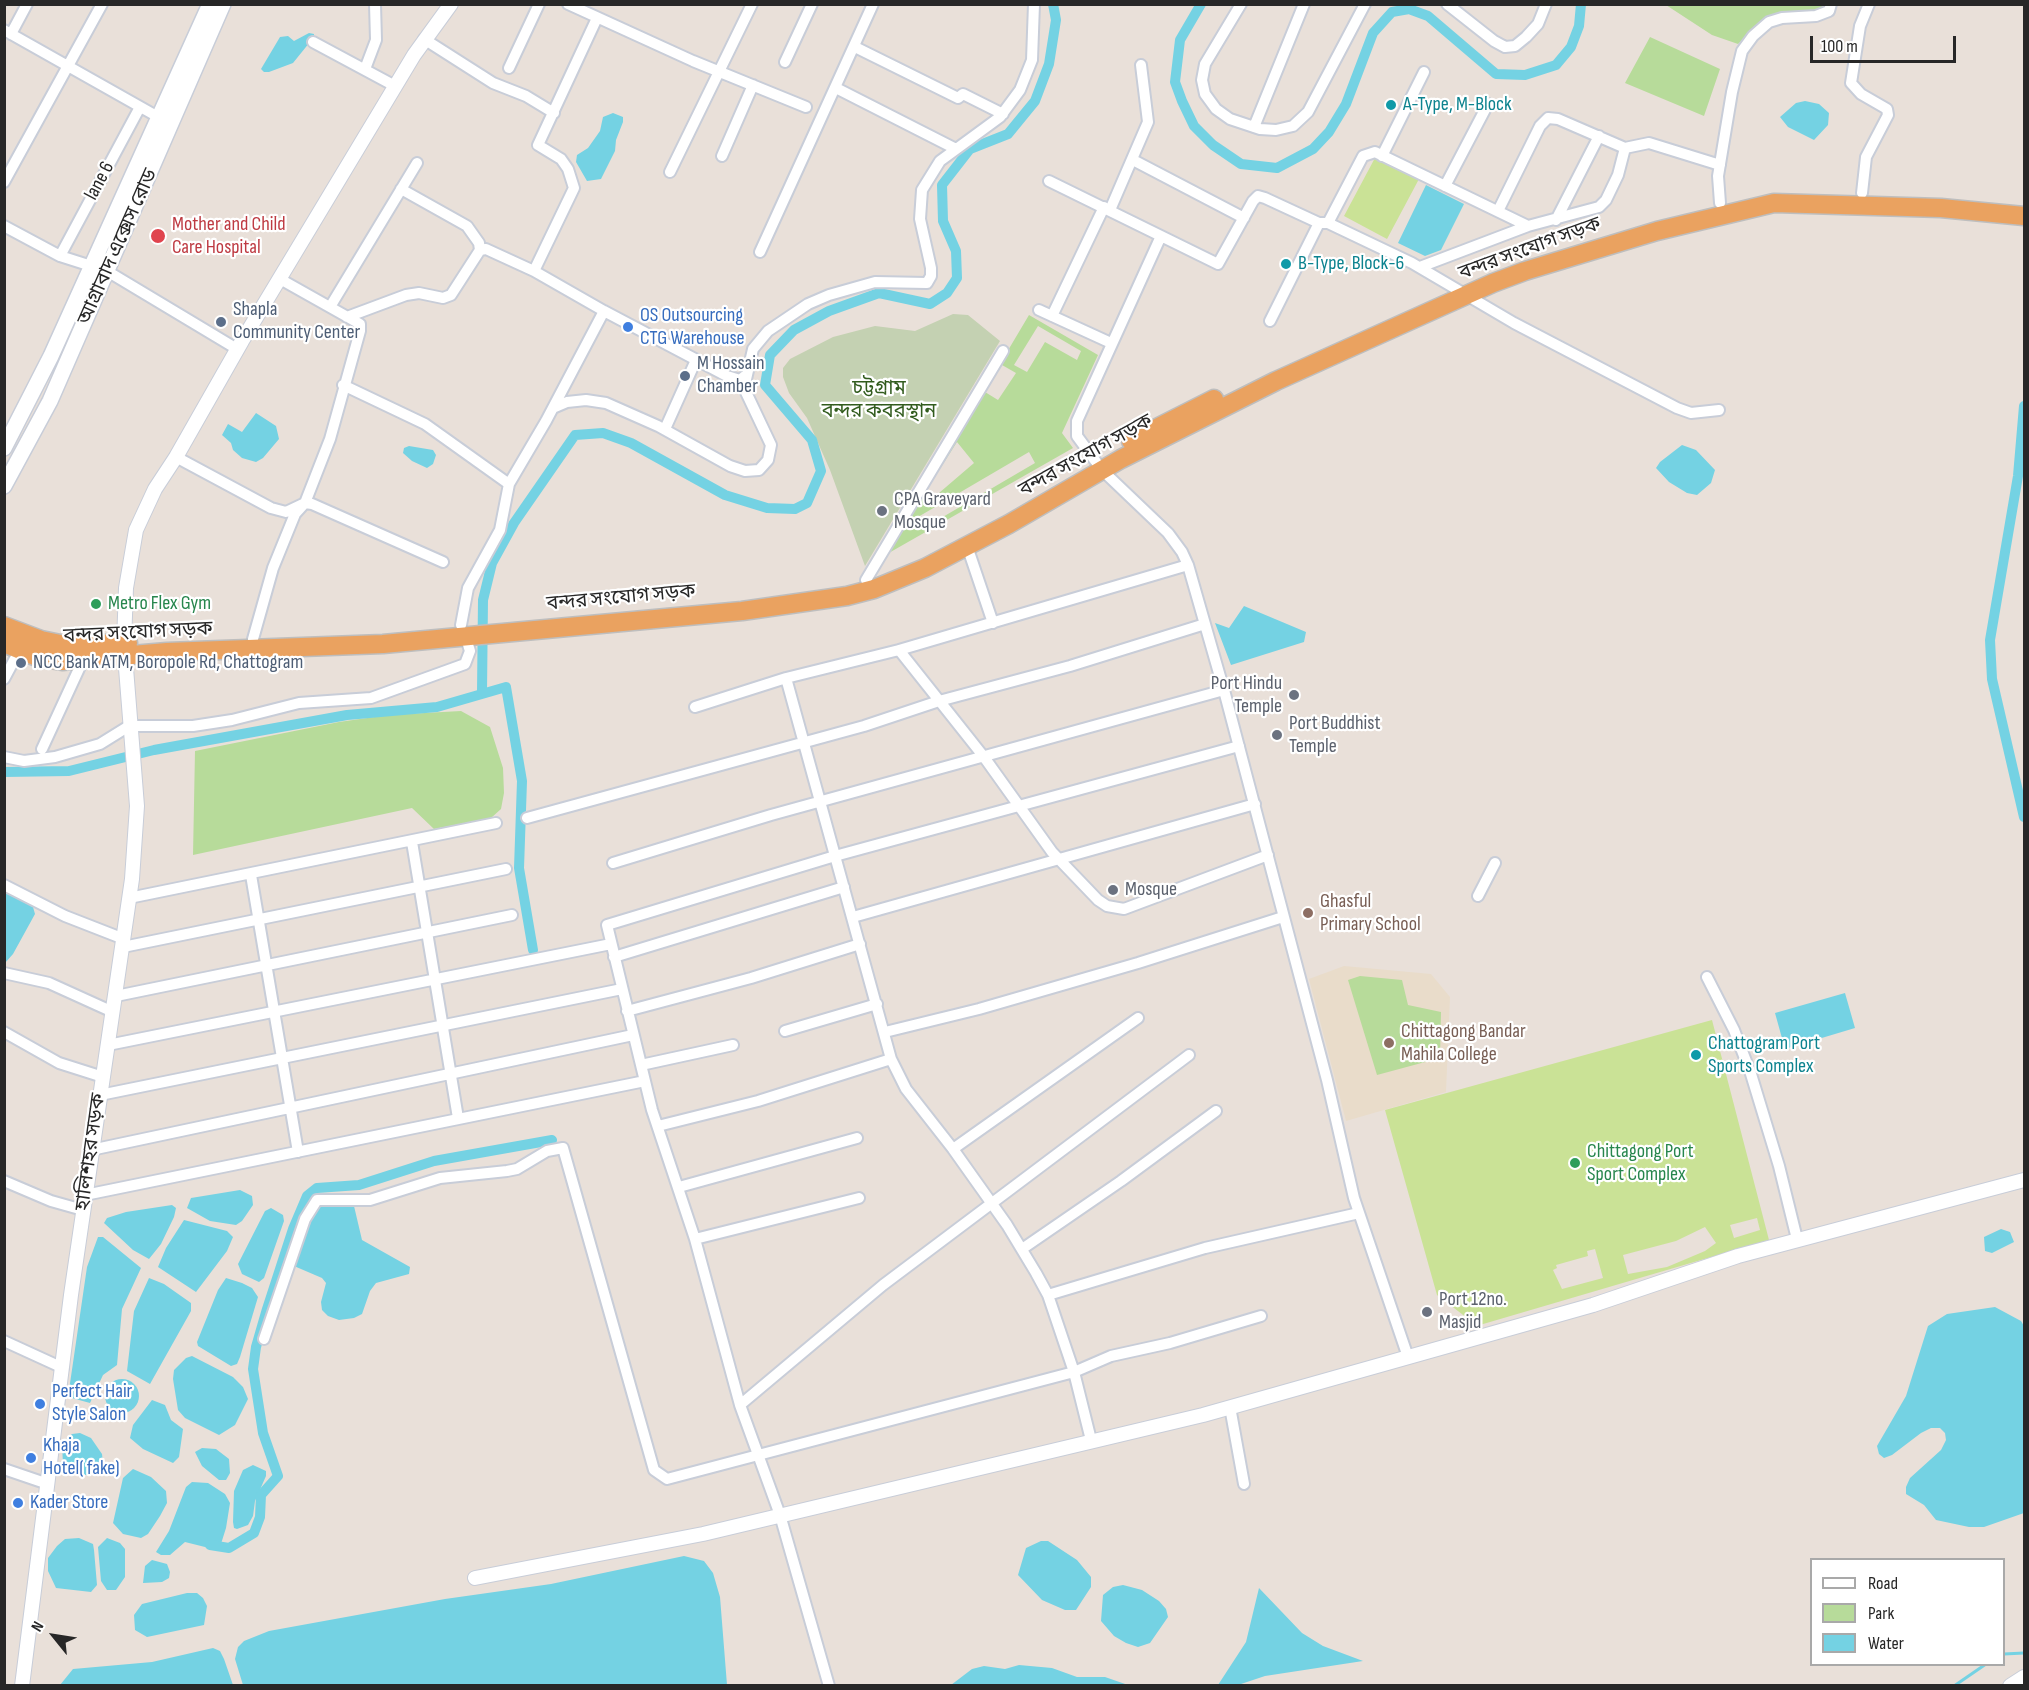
<!DOCTYPE html>
<html>
<head>
<meta charset="utf-8">
<style>
	body { margin:0 }
	#map { position:relative; width:2029px; height:1690px; overflow:hidden; background:#e9e0d9; font-family:"Sofia Sans Condensed",sans-serif }
	canvas { display:block }
	.frame { position:absolute; inset:0; border:6px solid #272727; pointer-events:none }
	.legend { position:absolute; left:1810px; top:1558px; width:195px; height:108px; box-sizing:border-box; background:#fff; border:2px solid #a9a9a9; margin:0; padding:8px 10px; list-style:none; font-size:18px; color:#272727 }
	.legend li { display:flex; align-items:center; gap:12px; height:30px }
	.legend b { width:30px; border:2px solid #a9a9a9 }
	.north { position:absolute; left:24px; top:1606px; width:60px; height:60px; -webkit-text-stroke:4px #fff; paint-order:stroke; rotate:300deg; font-size:16px; font-weight:700; line-height:24px; text-align:center; color:#272727 }
	.north::after { content:''; display:block; margin:auto; width:21px; height:27px; background:#272727; clip-path:polygon(50% 0,100% 100%,50% 72%,0 100%) }
	.scale { position:absolute; left:1810px; top:36px; width:146px; height:27px; box-sizing:border-box; border:3px solid #272727; border-top:0; padding-left:8px; font-size:18px; line-height:21px; white-space:nowrap; color:#272727; -webkit-text-stroke:4px #fff; paint-order:stroke }
</style>
</head>
<body>
<div id="map">
<canvas width="2029" height="1690"></canvas>
<div class="frame"></div>
<ul class="legend">
<li><b style="height:8px;background:#fff"></b>Road</li>
<li><b style="height:16px;background:#b7db9a"></b>Park</li>
<li><b style="height:16px;background:#74d2e3"></b>Water</li>
</ul>
<div class="north">N</div>
<div class="scale">100 m</div>
</div>
<script>
const ctx = document.querySelector('canvas').getContext('2d');
ctx.lineJoin = 'round';
function paint(path, color) { ctx.fillStyle = color; ctx.fill(path, 'evenodd'); }
const toPath = rows => new Path2D(rows.map(r => 'M' + r).join(''));
function trace(path, color, width, dash) { ctx.strokeStyle = color; ctx.lineWidth = width; ctx.lineCap = dash ? 'butt' : 'round'; ctx.setLineDash(dash || []); ctx.stroke(path); }
function label(font, color, halo, rows, align = 'center') {
  ctx.font = font + ' "Sofia Sans Condensed","Noto Sans Bengali",sans-serif'; ctx.lineWidth = 4.5; ctx.setLineDash([]); ctx.textBaseline = 'middle'; ctx.strokeStyle = halo; ctx.fillStyle = color; for (const [text, x, y, turn = 0] of rows) {
    ctx.save(); ctx.translate(x, y); ctx.rotate((+turn || 0) * Math.PI / 180); ctx.textAlign = isNaN(turn) ? turn : align; if (halo) ctx.strokeText(text, 0, 0); ctx.fillText(text, 0, 0); ctx.restore();
  }
}
const education = toPath([
	[1344,966,1431,974,1450,997,1446,1092,1346,1121,1309,979]
]);
const green = toPath([
	[1666,5,1825,5,1814,12,1789,11,1765,18,1738,44,1712,35],
	[1650,37,1720,69,1704,116,1625,83],
	[1029,315,1098,355,1062,433,1073,448,887,554],
	[1038,326,1081,351,1077,360,1045,342,1027,372,1014,365],
	[1002,365,1016,373,998,400,985,392],
	[957,442,974,463,932,499,924,494],
	[1029,452,1035,463,924,528,918,517],
	[461,711,490,727,503,768,504,793,501,809,491,818,434,829,412,808,193,855,195,751,339,722,388,715],
	[1360,976,1402,980,1408,1005,1441,1012,1440,1058,1377,1075,1348,980]
]);
const cemetery = toPath([
	[953,314,968,315,1000,341,865,566,830,470,807,418,789,393,783,377,783,368,790,359,833,337,875,326,915,331]
]);
const pitch = toPath([
	[1376,156,1419,179,1387,239,1344,216],
	[1712,1020,1769,1240,1473,1327,1471,1321,1437,1295,1385,1110],
	[1757,1218,1760,1230,1734,1238,1730,1225],
	[1705,1227,1716,1243,1705,1251,1667,1267,1628,1274,1623,1255,1676,1241],
	[1595,1249,1603,1278,1562,1289,1553,1270,1557,1268,1556,1265,1588,1256,1587,1251]
]);
const water = toPath([
	[309,33,314,34,314,37,293,63,269,72,264,72,261,69,280,37,288,36,294,41],
	[1805,101,1819,104,1829,113,1828,125,1814,140,1788,127,1780,117,1796,103],
	[613,113,623,117,623,122,616,140,615,151,601,179,587,181,576,162,577,155,588,148,600,131,603,117],
	[1426,185,1464,204,1441,250,1425,256,1398,243],
	[256,413,276,426,279,439,263,458,256,462,242,458,233,450,231,443,222,435,228,424,242,432],
	[1682,445,1696,450,1715,470,1711,483,1697,495,1687,493,1669,482,1656,468,1660,462],
	[409,446,433,450,436,455,433,464,427,468,412,461,403,453,404,448],
	[1244,606,1306,632,1304,642,1231,665,1215,623,1229,628],
	[5,888,33,907,35,914,13,954,5,963],
	[1845,993,1855,1028,1785,1049,1775,1013],
	[240,1190,252,1196,253,1205,242,1221,236,1225,210,1221,187,1208,191,1198],
	[324,1203,354,1206,362,1240,410,1267,409,1274,376,1283,370,1291,362,1314,354,1318,339,1320,328,1316,322,1310,321,1302,326,1283,322,1278,294,1266,315,1211],
	[172,1205,176,1208,174,1217,161,1244,149,1259,133,1250,104,1223,107,1218,126,1212],
	[271,1208,283,1215,284,1221,264,1278,259,1282,242,1274,238,1264,265,1211],
	[184,1220,227,1231,233,1237,227,1251,196,1292,158,1267,166,1248],
	[2001,1229,2010,1232,2014,1242,1992,1253,1985,1251,1984,1237],
	[98,1237,103,1237,141,1268,122,1309,117,1365,103,1375,90,1403,68,1397,87,1267],
	[149,1278,164,1284,191,1303,191,1311,150,1384,127,1371,134,1311],
	[226,1278,242,1283,252,1288,258,1297,240,1357,237,1364,231,1366,198,1346,197,1342,218,1290],
	[1995,1307,2021,1321,2024,1326,2024,1513,1984,1527,1969,1527,1936,1520,1924,1505,1906,1494,1906,1487,1910,1478,1941,1450,1946,1440,1945,1433,1940,1428,1931,1428,1921,1433,1892,1455,1884,1458,1879,1454,1877,1446,1906,1396,1928,1326,1947,1314],
	[192,1356,233,1377,243,1387,248,1399,235,1425,219,1435,185,1418,178,1410,173,1379,174,1370,186,1358],
	'105 1396a17 17 0 1 1 34 0a17 17 0 1 1-34 0Z',
	[152,1400,165,1405,171,1420,183,1429,179,1457,173,1463,143,1449,130,1438,133,1425],
	[80,1433,91,1438,102,1454,103,1463,94,1475,73,1475,63,1465,62,1443,72,1434],
	[202,1448,216,1449,229,1459,230,1473,226,1480,219,1480,202,1466,195,1452],
	[253,1465,266,1471,266,1476,255,1501,253,1516,248,1525,237,1529,234,1528,233,1522,234,1491,243,1470],
	[133,1469,151,1477,166,1491,167,1503,160,1516,148,1534,141,1538,123,1534,113,1523,123,1478],
	[192,1482,208,1483,225,1494,230,1503,226,1528,220,1547,213,1549,185,1542,170,1555,161,1555,156,1552,169,1531,186,1487],
	[79,1538,93,1544,94,1550,97,1585,91,1592,56,1588,48,1571,48,1558,57,1546,65,1539],
	[107,1538,120,1543,125,1549,125,1577,116,1590,107,1590,101,1581,98,1547],
	[1041,1541,1048,1541,1077,1560,1091,1577,1091,1587,1076,1610,1065,1610,1042,1600,1018,1575,1026,1548],
	[684,1556,704,1561,713,1573,720,1597,727,1685,243,1685,235,1659,238,1647,244,1641,269,1631,445,1599,551,1584],
	[152,1560,167,1564,170,1572,169,1578,162,1582,143,1583,145,1566],
	[1123,1585,1142,1590,1159,1601,1166,1609,1168,1617,1150,1643,1138,1647,1126,1643,1114,1636,1101,1621,1103,1595,1113,1587],
	[1259,1588,1302,1633,1323,1646,1363,1661,1265,1676,1238,1685,1218,1685,1246,1642],
	[187,1593,197,1593,203,1598,207,1606,204,1625,147,1637,135,1630,134,1615,142,1604],
	[213,1648,220,1651,224,1659,233,1685,60,1685,73,1669,152,1662],
	[1019,1665,1052,1668,1077,1677,1105,1677,1128,1685,951,1685,972,1669,984,1666,1005,1669]
]);
const stream = toPath([
	[2004,1654,2024,1653],
	[1954,1686,1986,1664]
]);
const canal = toPath([
	[1201,4,1180,40,1175,82,1182,101,1194,126,1213,145,1241,164,1277,168,1313,149,1329,132,1346,104,1373,33,1392,12,1409,9,1428,16,1496,74,1525,75,1556,65,1571,47,1579,26,1581,4],
	[2024,406,2018,476,1990,640,1992,679,2024,817],
	[482,692,483,600,492,563,514,523,575,435,603,433,631,443,725,495,767,508,795,509,807,503,821,471,812,440,765,385,770,355,794,330,829,311,879,293,930,304,947,293,957,278,956,251,943,221,942,185,970,149,1008,134,1035,101,1049,64,1056,20,1053,4],
	[4,772,69,771,154,750,347,715,437,707,506,687,522,781,519,868,533,950],
	[210,1545,229,1548,254,1533,260,1517,261,1495,278,1476,263,1433,253,1369,256,1347,267,1309,293,1229,307,1196,317,1188,359,1185,434,1161,552,1140]
]);
const minor = toPath([
	[568,4,693,61,806,107],
	[1241,4,1205,64,1202,80,1205,94,1216,109,1230,119,1260,129,1276,130,1293,126,1308,112,1365,4],
	[1447,4,1494,41,1505,47,1515,46,1526,37,1538,24,1546,4],
	[4,30,160,118],
	[11,34,27,4],
	[424,39,493,83,526,96,554,113],
	[313,42,395,86],
	[855,47,958,98,963,94,1003,114],
	[785,62,812,4],
	[509,68,539,4],
	[365,69,376,40,375,4],
	[836,88,954,148],
	[1254,127,1304,4],
	[722,156,753,85],
	[1382,156,1424,72],
	[1133,160,1244,218],
	[670,172,752,4],
	[1049,181,1218,264,1253,201,1258,196,1265,198,1319,223,1328,223,1412,263,1514,323,1677,408,1691,413,1719,410],
	[4,182,102,4],
	[1445,186,1488,104],
	[1862,193,1866,157,1888,115,1887,109,1861,94,1851,83,1860,26,1869,4],
	[1720,203,1718,176,1732,92,1742,51,1753,36,1769,22,1782,18,1816,16,1829,11,1831,4],
	[1110,210,1148,122,1141,65],
	[1498,211,1540,126,1548,118,1558,119,1625,148,1649,143,1720,165],
	[1556,220,1599,136],
	[1328,223,1363,156,1375,152,1528,226],
	[4,226,60,256,107,271,237,349],
	[1161,236,1077,421,1077,436,1102,470,1168,533,1182,552,1188,565,1225,694,1327,1080,1354,1198,1408,1357],
	[480,250,486,249,534,271,604,311,727,376,740,380,745,376],
	[760,252,873,4],
	[60,256,140,107],
	[1420,267,1528,226,1599,207,1606,200,1618,175,1625,148],
	[534,271,574,188,568,169,561,159,538,145,597,18],
	[330,307,417,163],
	[1039,310,1111,343],
	[1052,316,1104,207],
	[347,317,406,295,419,293,443,298,451,295,480,250,479,243,467,226,401,189],
	[1270,321,1319,223],
	[343,385,425,424,509,484],
	[553,408,567,402,586,400,606,403,658,426,730,466,745,471,759,470,768,460,771,445,744,388,753,349,768,331,808,304,829,295,875,282,927,283,931,276,931,268,920,219,922,190,940,161,1000,117,1020,90,1032,60,1034,4],
	[665,429,696,360],
	[176,457,271,508,286,512,305,503,312,504,443,562],
	[967,546,993,623],
	[866,580,1003,351],
	[461,625,468,588,500,530,509,484,546,421,604,311],
	[253,639,273,568,295,514,305,503,330,439,360,331,360,324,280,279],
	[899,650,984,757,1052,852,1098,900,1107,906,1124,909,1268,855],
	[786,678,891,1059,906,1089,953,1149,1007,1225,1036,1273,1048,1295,1074,1372,1091,1440],
	[4,679,19,651],
	[695,707,786,678,899,650,1188,565],
	[42,749,83,660],
	[4,757,24,761,55,757,100,744,129,726,193,726,232,720,299,703,371,698,465,664,470,651,465,635],
	[527,818,864,726,939,701,1070,666,1205,624],
	[412,842,458,1118],
	[613,863,771,815,1224,690],
	[251,875,298,1152],
	[4,885,65,916,124,939],
	[1478,896,1495,863],
	[129,898,496,823],
	[853,917,1255,804],
	[123,947,506,869],
	[614,957,844,887],
	[4,973,49,983,113,1012],
	[1707,977,1734,1030,1751,1074,1779,1166,1797,1239],
	[116,996,512,915],
	[627,1011,751,978,860,944],
	[785,1031,877,1004],
	[4,1032,59,1063,103,1077],
	[885,1032,979,1009,1138,963,1283,917],
	[108,1045,611,944],
	[641,1065,733,1045],
	[100,1095,622,989],
	[658,1126,758,1101,891,1059],
	[953,1149,1138,1018],
	[91,1150,633,1035],
	[4,1181,51,1201,83,1210],
	[679,1187,857,1138],
	[85,1195,645,1081],
	[695,1239,859,1198],
	[1022,1249,1121,1181,1216,1111],
	[1048,1295,1205,1248,1359,1213],
	[264,1339,305,1219,317,1200,370,1200,440,1178,507,1171,517,1169,547,1151,563,1148,654,1470,667,1479,1074,1372,1111,1356,1170,1343,1261,1316],
	[4,1341,63,1368],
	[740,1405,883,1285,1189,1055],
	[1230,1407,1244,1484],
	[4,1469,48,1484],
	[829,1686,780,1515,740,1405,695,1239,652,1110,607,925,835,856,1239,746]
]);
const tertiary = toPath([
	[475,1578,703,1534,1203,1415,1593,1305,1738,1256,2024,1180],
	[22,1686,71,1295,132,879,137,806,124,643,126,588,136,530,155,489,176,457,242,341,414,55,451,4],
	[2010,1686,2024,1677]
]);
const secondary = toPath([
	[4,448,51,356,210,4],
	[4,486,50,401,223,4]
]);
const trunk = toPath([
	[1131,441,1214,399],
	[4,626,41,640,65,645,128,643],
	[4,643,37,657,62,661,167,652,383,644,742,611,847,596,874,589,925,568,1009,524,1121,459,1276,381,1493,283,1525,271,1657,231,1774,203,1941,208,2024,216]
]);
const markers = [
	[1391,105,6,"#0f9aa8"],
	[158,236,8,"#e0444e"],
	[1286,264,6,"#0f9aa8"],
	[221,322,6,"#5c6f8a"],
	[628,327,6,"#3f7fe0"],
	[685,376,6,"#5c6f8a"],
	[882,511,6,"#6b7280"],
	[96,604,6,"#2e9e5b"],
	[21,663,6,"#5c6f8a"],
	[1294,695,6,"#6b7280"],
	[1277,735,6,"#6b7280"],
	[1113,890,6,"#6b7280"],
	[1308,913,6,"#8d6e63"],
	[1389,1043,6,"#8d6e63"],
	[1696,1055,6,"#0f9aa8"],
	[1575,1163,6,"#2e9e5b"],
	[1427,1312,6,"#6b7280"],
	[40,1404,6,"#3f7fe0"],
	[31,1458,6,"#3f7fe0"],
	[18,1503,6,"#3f7fe0"]
];
const cultureNames = [
	["A-Type, M-Block",1403,105],
	["B-Type, Block-6",1298,264],
	["Chattogram Port",1708,1044],
	["Sports Complex",1708,1067]
];
const streetNames = [
	["lane 6",100,181,-62],
	["আগ্রাবাদ এক্সেস রোড",118,247,-66],
	["বন্দর সংযোগ সড়ক",1530,249,-20],
	["বন্দর সংযোগ সড়ক",1086,456,-29],
	["বন্দর সংযোগ সড়ক",621,598,-5],
	["বন্দর সংযোগ সড়ক",138,633,-3],
	["হালিশহর সড়ক",91,1152,-82]
];
const healthNames = [
	["Mother and Child",172,225],
	["Care Hospital",172,248]
];
const serviceNames = [
	["Shapla",233,310],
	["Community Center",233,333],
	["M Hossain",697,364],
	["Chamber",697,387],
	["NCC Bank ATM, Boropole Rd, Chattogram",33,663]
];
const shopNames = [
	["OS Outsourcing",640,316],
	["CTG Warehouse",640,339],
	["Perfect Hair",52,1392],
	["Style Salon",52,1415],
	["Khaja",43,1446],
	["Hotel( fake)",43,1469],
	["Kader Store",30,1503]
];
const parkNames = [
	["চট্টগ্রাম",879,389],
	["বন্দর কবরস্থান",879,412]
];
const worshipNames = [
	["CPA Graveyard",894,500],
	["Mosque",894,523],
	["Port Hindu",1282,684,"right"],
	["Temple",1282,707,"right"],
	["Port Buddhist",1289,724],
	["Temple",1289,747],
	["Mosque",1125,890],
	["Port 12no.",1439,1300],
	["Masjid",1439,1323]
];
const leisureNames = [
	["Metro Flex Gym",108,604],
	["Chittagong Port",1587,1152],
	["Sport Complex",1587,1175]
];
const educationNames = [
	["Ghasful",1320,902],
	["Primary School",1320,925],
	["Chittagong Bandar",1401,1032],
	["Mahila College",1401,1055]
];
paint(education, '#e9dcca');
paint(green, '#b7db9a');
paint(cemetery, '#c4d1b2');
paint(pitch, '#cae296');
paint(water, '#74d2e3');
trace(stream, '#74d2e3', 3);
trace(canal, '#74d2e3', 10);
trace(minor, '#c8cdd8', 14);
trace(tertiary, '#c8cdd8', 16);
trace(secondary, '#c8cdd8', 18);
trace(trunk, '#bebebe', 21);
trace(minor, '#fff', 10);
trace(tertiary, '#fff', 14);
trace(secondary, '#fff', 15);
trace(trunk, '#eaa260', 18);
for (const [x, y, r, color] of markers) { const dot = new Path2D(); dot.arc(x, y, r, 0, 2 * Math.PI); ctx.fillStyle = color; ctx.fill(dot); trace(dot, '#fff', 2); }
label('20px', '#0d838f', '#fff', cultureNames, 'left');
label('20px', '#272727', '#fff', streetNames);
label('20px', '#be3a42', '#fff', healthNames, 'left');
label('20px', '#4e5e75', '#fff', serviceNames, 'left');
label('20px', '#366cbe', '#fff', shopNames, 'left');
label('20px', '#325c1e', '#fff', parkNames);
label('20px', '#5b616d', '#fff', worshipNames, 'left');
label('20px', '#27864d', '#fff', leisureNames, 'left');
label('20px', '#785e54', '#fff', educationNames, 'left');
</script>
</body>
</html>
